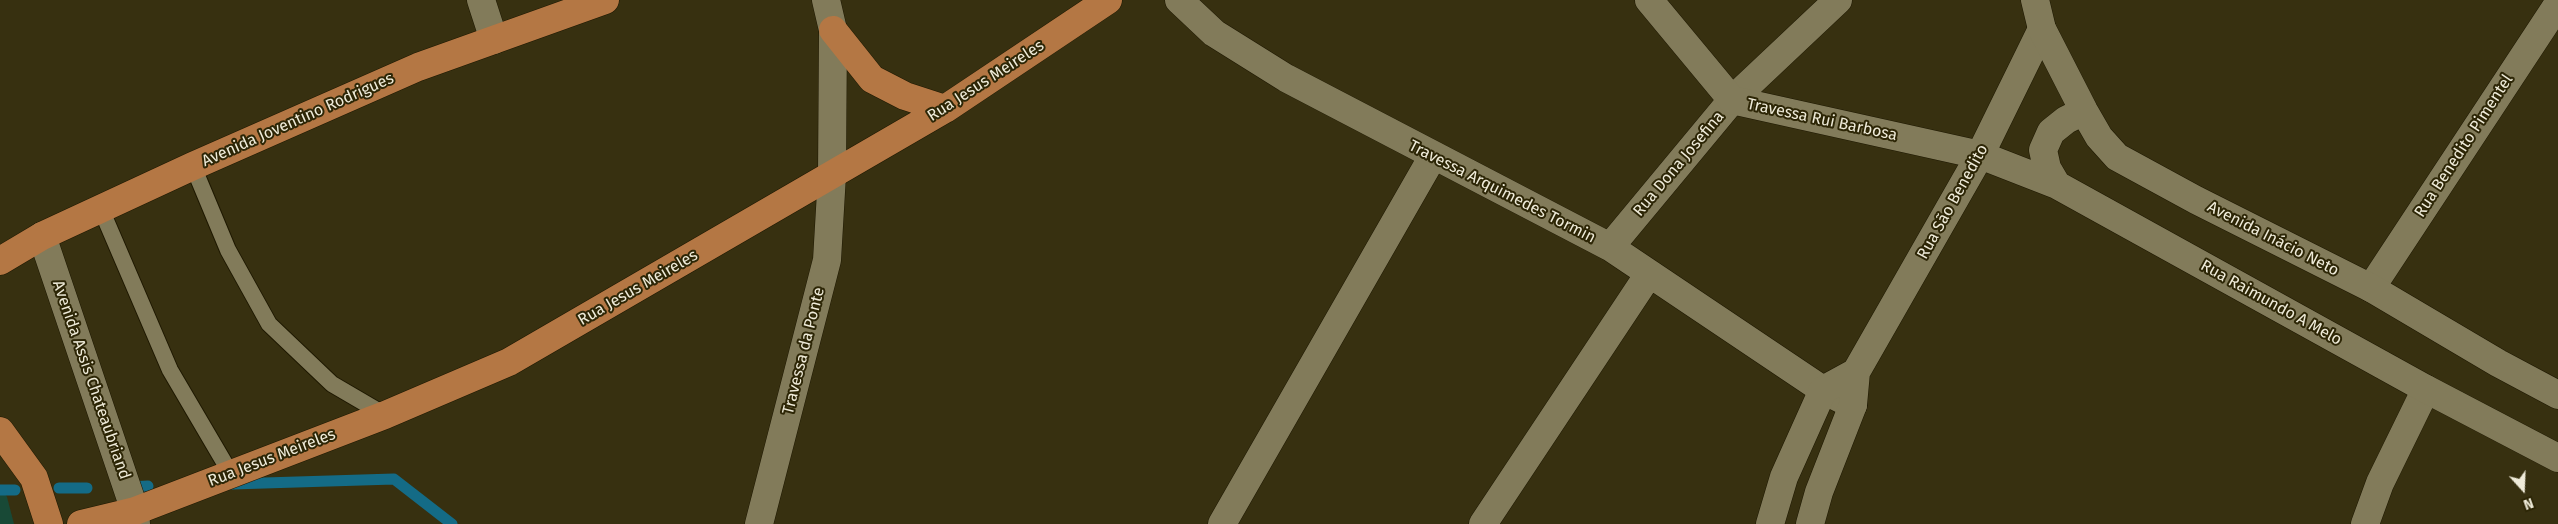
<!DOCTYPE html>
<html>
<head>
<meta charset="utf-8">
<style>
	body { margin:0 }
	#map { position:relative; width:2558px; height:524px; overflow:hidden; background:#373010; font-family:"Fira Sans",sans-serif }
	canvas { display:block }
	.north { position:absolute; left:2498px; top:464px; width:50px; height:50px; -webkit-text-stroke:4px #2d2606; paint-order:stroke; rotate:160deg; font-size:14px; font-weight:700; line-height:20px; text-align:center; color:#efebd9 }
	.north::after { content:''; display:block; margin:auto; width:18px; height:22px; background:#efebd9; clip-path:polygon(50% 0,100% 100%,50% 72%,0 100%) }
</style>
</head>
<body>
<div id="map">
<canvas width="2558" height="524"></canvas>
<div class="north">N</div>
</div>
<script>
const ctx = document.querySelector('canvas').getContext('2d');
ctx.lineJoin = 'round';
function paint(path, color) { ctx.fillStyle = color; ctx.fill(path, 'evenodd'); }
const toPath = rows => new Path2D(rows.map(r => 'M' + r).join(''));
function trace(path, color, width, dash) { ctx.strokeStyle = color; ctx.lineWidth = width; ctx.lineCap = dash ? 'butt' : 'round'; ctx.setLineDash(dash || []); ctx.stroke(path); }
function label(font, color, halo, rows, align = 'center') {
  ctx.font = font + ' "Fira Sans",sans-serif'; ctx.lineWidth = 4; ctx.setLineDash([]); ctx.textBaseline = 'middle'; ctx.strokeStyle = halo; ctx.fillStyle = color; for (const [text, x, y, turn = 0] of rows) {
    ctx.save(); ctx.translate(x, y); ctx.rotate((+turn || 0) * Math.PI / 180); ctx.textAlign = isNaN(turn) ? turn : align; if (halo) ctx.strokeText(text, 0, 0); ctx.fillText(text, 0, 0); ctx.restore();
  }
}
const green = toPath([
	[0,486,7,497,14,524,0,524]
]);
const stream = toPath([
	[232,484,394,479,452,524],
	[130,487,148,486],
	[59,488,87,488],
	[0,490,15,490]
]);
const service = toPath([
	[193,166,228,250,269,324,332,384,385,415],
	[101,209,170,370,231,474]
]);
const minor = toPath([
	[481,0,494,40],
	[1179,0,1214,33,1286,78,1610,247,1823,390,1853,405],
	[1610,247,1732,100,1838,0],
	[2371,288,2558,4],
	[759,524,827,260,832,175,833,30,826,0],
	[1222,524,1433,156],
	[1483,524,1649,274],
	[2365,524,2380,483,2426,389]
]);
const tertiary = toPath([
	[42,236,135,511,136,524],
	[1770,524,1784,477,1823,390,1856,372],
	[1810,524,1819,492,1853,405,1856,372,1980,155,2042,29]
]);
const secondary = toPath([
	[1649,0,1732,100,1980,155,2057,185,2426,389,2558,458],
	[2035,0,2042,29,2084,111,2099,137,2117,157,2196,200,2371,288,2498,363,2558,395],
	[2057,185,2047,168,2043,150,2051,132,2066,120,2084,111]
]);
const primary = toPath([
	[833,30,872,79,905,96,945,109],
	[0,261,42,236,193,166,418,67,605,0],
	[0,431,34,478,49,524],
	[81,524,135,511,385,415,509,362,945,109,1108,0]
]);
const streetNames = [
	["Rua Jesus Meireles",986,81,-33],
	["Avenida Joventino Rodrigues",298,120,-24],
	["Travessa Rui Barbosa",1822,120,12],
	["Rua Benedito Pimentel",2464,146,-57],
	["Rua Dona Josefina",1679,164,-50],
	["Travessa Arquimedes Tormin",1502,192,27],
	["Rua São Benedito",1953,202,-61],
	["Avenida Inácio Neto",2273,239,27],
	["Rua Jesus Meireles",638,288,-30],
	["Rua Raimundo A Melo",2271,303,29],
	["Travessa da Ponte",804,351,-76],
	["Avenida Assis Chateaubriand",91,380,71],
	["Rua Jesus Meireles",272,458,-21]
];
paint(green, '#184936');
trace(stream, '#146b86', 11);
trace(service, '#1e1800', 18);
trace(minor, '#1e1800', 29);
trace(tertiary, '#1e1800', 29);
trace(secondary, '#1e1800', 29);
trace(primary, '#1e1800', 29);
trace(service, '#827b5a', 16);
trace(minor, '#827b5a', 28);
trace(tertiary, '#827b5a', 28);
trace(secondary, '#827b5a', 28);
trace(primary, '#b47744', 28);
label('16px', '#efebd9', '#2d2606', streetNames);
</script>
</body>
</html>
